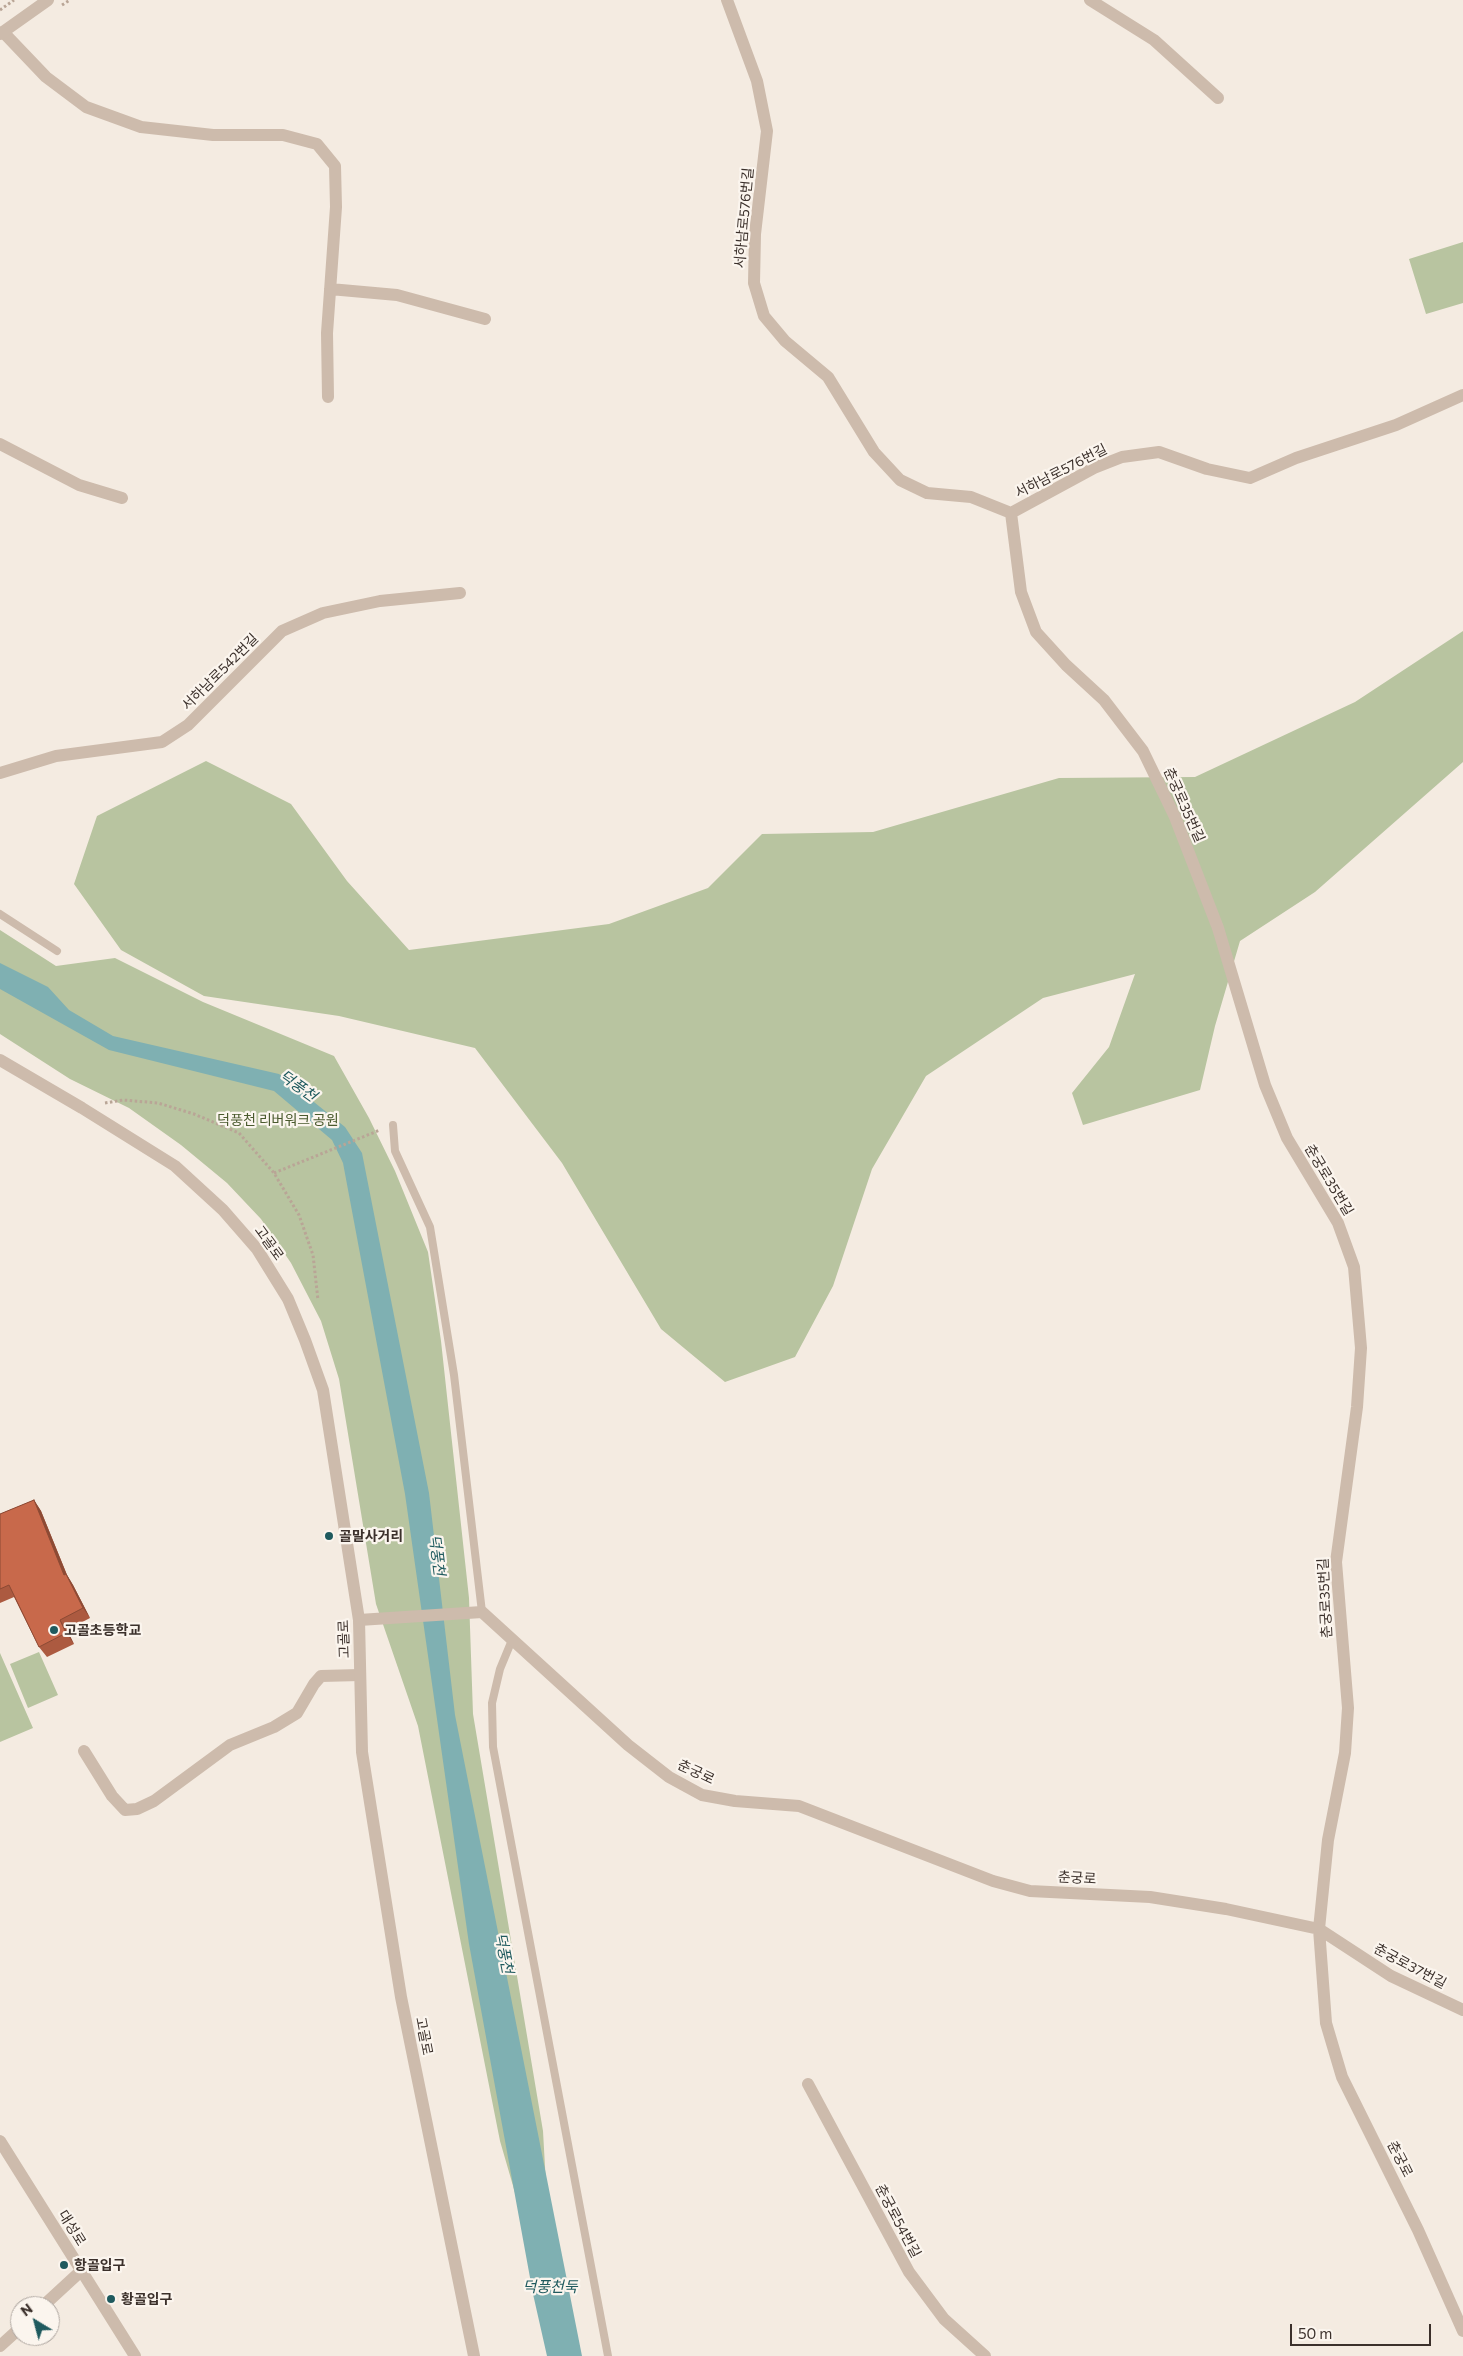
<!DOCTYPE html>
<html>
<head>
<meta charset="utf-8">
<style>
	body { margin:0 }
	#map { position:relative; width:1463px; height:2356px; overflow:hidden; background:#f4ebe1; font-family:Commissioner,sans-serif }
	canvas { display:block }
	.north { position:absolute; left:10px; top:2296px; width:50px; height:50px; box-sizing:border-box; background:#fbf5ee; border:1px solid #aea6a0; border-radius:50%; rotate:323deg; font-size:14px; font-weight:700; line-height:20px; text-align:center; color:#3b302b }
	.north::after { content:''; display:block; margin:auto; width:18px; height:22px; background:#1f5a5e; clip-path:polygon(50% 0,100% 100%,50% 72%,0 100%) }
	.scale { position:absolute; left:1290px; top:2324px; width:141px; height:22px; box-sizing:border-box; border:2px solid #3b302b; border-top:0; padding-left:6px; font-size:15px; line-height:18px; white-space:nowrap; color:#3b302b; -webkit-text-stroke:4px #fbf5ee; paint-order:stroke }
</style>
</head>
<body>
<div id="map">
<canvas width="1463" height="2356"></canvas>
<div class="north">N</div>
<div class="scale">50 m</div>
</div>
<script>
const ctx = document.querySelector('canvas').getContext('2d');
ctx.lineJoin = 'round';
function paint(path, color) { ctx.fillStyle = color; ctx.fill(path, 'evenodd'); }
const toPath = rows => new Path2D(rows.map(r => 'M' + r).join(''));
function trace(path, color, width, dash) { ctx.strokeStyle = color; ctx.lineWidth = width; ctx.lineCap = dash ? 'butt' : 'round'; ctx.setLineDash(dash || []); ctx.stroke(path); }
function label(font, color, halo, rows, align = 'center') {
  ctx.font = font + ' Commissioner,"Noto Sans KR",sans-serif'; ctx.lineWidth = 4.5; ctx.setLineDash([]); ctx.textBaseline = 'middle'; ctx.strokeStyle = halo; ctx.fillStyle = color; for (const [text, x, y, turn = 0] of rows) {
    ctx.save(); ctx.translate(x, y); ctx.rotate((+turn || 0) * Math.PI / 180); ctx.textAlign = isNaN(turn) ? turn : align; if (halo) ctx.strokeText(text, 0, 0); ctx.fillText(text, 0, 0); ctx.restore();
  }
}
const green = toPath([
	[1463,242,1463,303,1426,314,1409,259],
	[1463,631,1463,762,1315,892,1240,941,1215,1026,1200,1090,1083,1125,1072,1093,1109,1047,1135,974,1043,998,926,1076,872,1169,833,1286,795,1357,725,1382,661,1329,562,1163,475,1048,339,1016,204,996,121,950,74,884,97,816,206,761,291,804,347,881,409,950,609,924,708,888,762,834,873,832,1059,778,1195,777,1355,702],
	[0,930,56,966,115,958,203,1002,334,1056,369,1118,395,1171,428,1252,441,1341,469,1598,473,1714,543,2131,554,2327,500,2141,418,1726,376,1604,339,1379,321,1321,291,1263,261,1219,227,1183,181,1145,129,1108,70,1079,0,1034],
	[39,1652,58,1695,28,1708,10,1664],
	[0,1653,33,1728,0,1742]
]);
const water = toPath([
	[0,963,48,987,69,1010,113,1036,279,1074,345,1127,362,1153,429,1493,455,1715,582,2356,547,2356,533,2294,469,1944,405,1494,343,1163,332,1140,274,1091,109,1050,0,989]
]);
const path = toPath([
	[62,5,70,0],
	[0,10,14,0],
	[105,1103,123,1100,158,1103,194,1114,239,1133,274,1173,299,1215,313,1255,318,1300],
	[274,1173,380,1130]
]);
const service = toPath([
	[0,914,57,951],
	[393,1125,395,1151,430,1227,454,1375,482,1612],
	[512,1640,500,1669,492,1703,493,1747,608,2356]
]);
const minor = toPath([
	[727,0,757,81,767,131,755,234,754,283,764,316,785,341,828,377,874,452,900,480,927,493,971,497,1011,513,1094,468,1122,457,1159,452,1207,469,1250,478,1296,458,1396,425,1463,395],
	[1090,0,1154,40,1218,98],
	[3,32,46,77,86,107,141,127,213,135,283,135,317,144,335,166,336,207,327,333,328,397],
	[330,289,397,295,485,319],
	[0,444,79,485,122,498],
	[1011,513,1021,592,1036,632,1066,665,1104,700,1143,751,1175,817,1218,928,1265,1085,1287,1138,1338,1223,1354,1267,1361,1348,1357,1407,1336,1562,1348,1708,1345,1753,1328,1840,1319,1929,1391,1976,1463,2010],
	[0,773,56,756,162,742,188,725,282,631,323,613,380,601,460,593],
	[359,1620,482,1612,628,1745,669,1777,702,1795,735,1801,799,1806,993,1881,1030,1891,1150,1897,1226,1909,1319,1929,1326,2023,1342,2077,1418,2230,1463,2331],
	[84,1751,112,1796,125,1810,137,1809,154,1801,230,1745,274,1727,297,1713,314,1684,321,1676,360,1675],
	[808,2084,909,2272,944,2319,985,2356],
	[0,2141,135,2356],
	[43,2306,81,2271],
	[0,2346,20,2328]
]);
const tertiary = toPath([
	[0,34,48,0],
	[0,1060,82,1108,175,1166,223,1210,257,1249,288,1299,305,1340,323,1390,359,1620,362,1752,401,1997,474,2356]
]);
const wall = toPath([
	[34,1500,41,1511,67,1575,73,1585,90,1618,67,1630,74,1644,47,1657,39,1647,14,1597,0,1603,0,1514]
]);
const shadedWall = toPath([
	[34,1500,41,1511,67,1575,73,1585,90,1618,83,1608,64,1575],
	[60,1620,67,1630,74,1644,66,1633]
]);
const building = toPath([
	[34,1500,64,1575,66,1574,83,1608,60,1620,66,1633,39,1647,9,1585,0,1589,0,1514,34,1500]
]);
const markers = [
	[329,1536,5,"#1f5a5e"],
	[54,1630,5,"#1f5a5e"],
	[64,2265,5,"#1f5a5e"],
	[111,2299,5,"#1f5a5e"]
];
const streetNames = [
	["서하남로576번길",744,218,-85],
	["서하남로576번길",1061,471,-27],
	["서하남로542번길",220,672,-45],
	["춘궁로35번길",1184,805,66],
	["춘궁로35번길",1329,1180,59],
	["고골로",269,1243,54],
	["춘궁로35번길",1325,1598,-93],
	["고골로",344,1639,-92],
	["춘궁로",696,1772,25],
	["춘궁로",1077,1878,3],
	["춘궁로37번길",1410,1966,28],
	["고골로",424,2036,79],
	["춘궁로",1400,2159,63],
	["춘궁로54번길",898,2221,62],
	["대성로",72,2228,58]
];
const parkNames = [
	["덕풍천 리버워크 공원",278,1120]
];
const poiNames = [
	["골말사거리",339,1536],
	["고골초등학교",64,1630],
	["항골입구",74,2265],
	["황골입구",121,2299]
];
const waterNames = [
	["덕풍천",298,1086,36],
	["덕풍천",437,1555,83],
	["덕풍천",504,1953,79],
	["덕풍천둑",550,2287]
];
paint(green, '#b8c4a0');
paint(water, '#7fb0b2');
trace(path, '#b9a596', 3, [2.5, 2.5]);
trace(service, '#cdbbac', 8);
trace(minor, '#cdbbac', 12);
trace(tertiary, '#cdbbac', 12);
paint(wall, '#ac5a40');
paint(shadedWall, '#8c4a34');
paint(building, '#c8694b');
trace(building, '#8c4a34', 1);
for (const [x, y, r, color] of markers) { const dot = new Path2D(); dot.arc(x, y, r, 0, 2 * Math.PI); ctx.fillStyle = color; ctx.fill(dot); trace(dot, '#fbf5ee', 2); }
label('14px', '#3b302b', '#fbf5ee', streetNames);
label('14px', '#4a5a2e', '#fbf5ee', parkNames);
label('bold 14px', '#3b302b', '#fbf5ee', poiNames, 'left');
label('italic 15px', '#1f5a5e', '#fbf5ee', waterNames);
</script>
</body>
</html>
